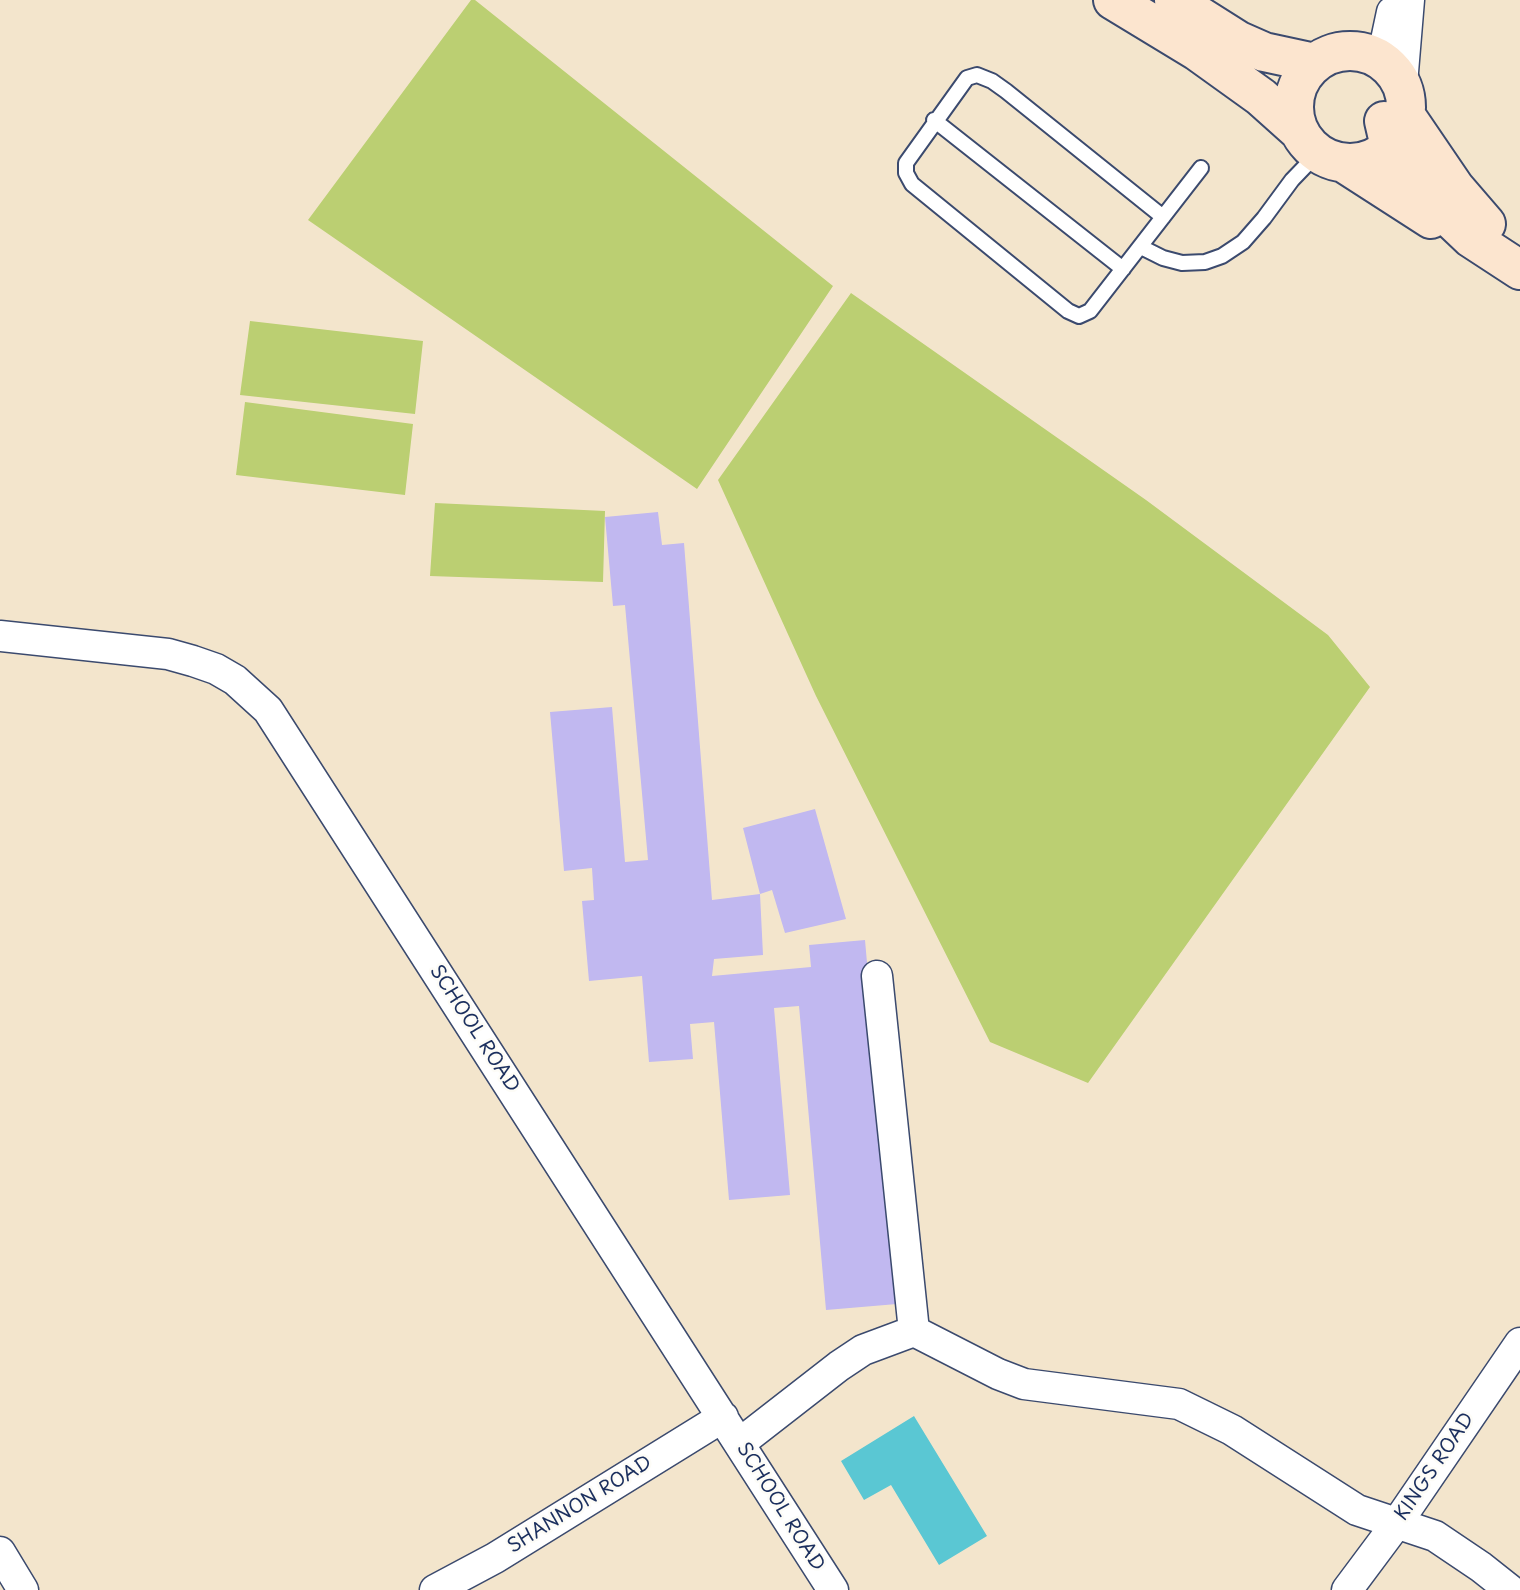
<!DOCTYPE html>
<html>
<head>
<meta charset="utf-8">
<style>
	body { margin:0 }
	canvas { display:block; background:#f3e5cc }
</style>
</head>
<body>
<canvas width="1520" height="1590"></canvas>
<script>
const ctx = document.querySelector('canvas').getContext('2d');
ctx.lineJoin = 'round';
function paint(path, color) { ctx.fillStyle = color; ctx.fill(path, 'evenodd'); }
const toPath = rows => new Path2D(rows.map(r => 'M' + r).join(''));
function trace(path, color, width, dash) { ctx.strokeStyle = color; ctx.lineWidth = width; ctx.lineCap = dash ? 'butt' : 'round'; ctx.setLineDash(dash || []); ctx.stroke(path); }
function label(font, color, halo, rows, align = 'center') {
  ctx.font = font + ' "Playpen Sans",sans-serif'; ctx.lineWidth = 5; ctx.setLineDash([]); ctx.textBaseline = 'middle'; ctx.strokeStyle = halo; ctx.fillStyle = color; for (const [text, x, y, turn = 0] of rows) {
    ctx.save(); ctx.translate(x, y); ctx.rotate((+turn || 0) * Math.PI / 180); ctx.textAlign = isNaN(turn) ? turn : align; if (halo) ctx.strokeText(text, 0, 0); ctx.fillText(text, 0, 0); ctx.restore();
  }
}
const green = toPath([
	[471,0,475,0,833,286,697,489,308,220],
	[851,293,1146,500,1328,635,1370,687,1088,1083,990,1042,816,696,718,480],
	[250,321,423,341,415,414,240,395],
	[245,402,413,424,405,495,236,475],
	[435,503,605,511,603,582,430,576]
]);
const water = toPath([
	[914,1416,987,1536,939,1565,891,1485,864,1500,841,1461]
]);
const building = toPath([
	[658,512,662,545,684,543,712,900,760,894,763,955,714,959,712,976,811,967,809,945,865,940,897,1304,826,1310,799,1006,774,1008,790,1195,729,1200,714,1022,690,1024,693,1059,649,1062,642,976,589,981,582,901,594,900,592,868,564,871,550,712,612,707,625,862,648,860,625,605,613,606,605,517],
	[815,809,846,919,785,933,772,890,760,894,743,828]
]);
const lane = toPath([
	[934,120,1123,269],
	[1163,217,1006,91,992,81,977,75,967,78,906,163,906,173,912,184,1068,311,1079,316,1090,311,1201,168],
	[1141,247,1163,258,1182,263,1205,262,1222,256,1243,242,1264,218,1292,180,1318,153]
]);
const street = toPath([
	[1382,59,1392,12],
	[1402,84,1409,0],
	[0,636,168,654,193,661,216,669,235,680,268,710,833,1590],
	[877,976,914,1331],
	[740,1443,839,1366,863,1350,914,1331,998,1374,1024,1384,1179,1404,1232,1430,1357,1510,1435,1536,1481,1567,1510,1590],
	[0,1552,23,1590],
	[435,1590,495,1558,723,1417],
	[1347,1590,1397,1523,1520,1343]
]);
const secondary = toPath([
	[1113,0,1197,51,1261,97,1299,131],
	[1174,0,1239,41,1264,52,1315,63],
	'1294 107a56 56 0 1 1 112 0a56 56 0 1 1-112 0Z',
	[1406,116,1455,188,1486,224],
	[1384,121,1390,147,1412,182,1471,238,1520,270],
	[1344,163,1431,219]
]);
const streetNames = [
	["SCHOOL ROAD",474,1029,57],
	["KINGS ROAD",1435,1467,-56],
	["SHANNON ROAD",580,1505,-32],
	["SCHOOL ROAD",780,1507,58]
];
paint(green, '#bbcf72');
paint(water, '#5ac7d3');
paint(building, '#c1b8f0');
trace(lane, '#3b4a6e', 18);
trace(street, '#3b4a6e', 33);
trace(secondary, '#3b4a6e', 42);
trace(lane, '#fff', 14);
trace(street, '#fff', 30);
trace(secondary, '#fce5cf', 38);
label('19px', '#1b2f5e', '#fdfcf7', streetNames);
</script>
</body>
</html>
